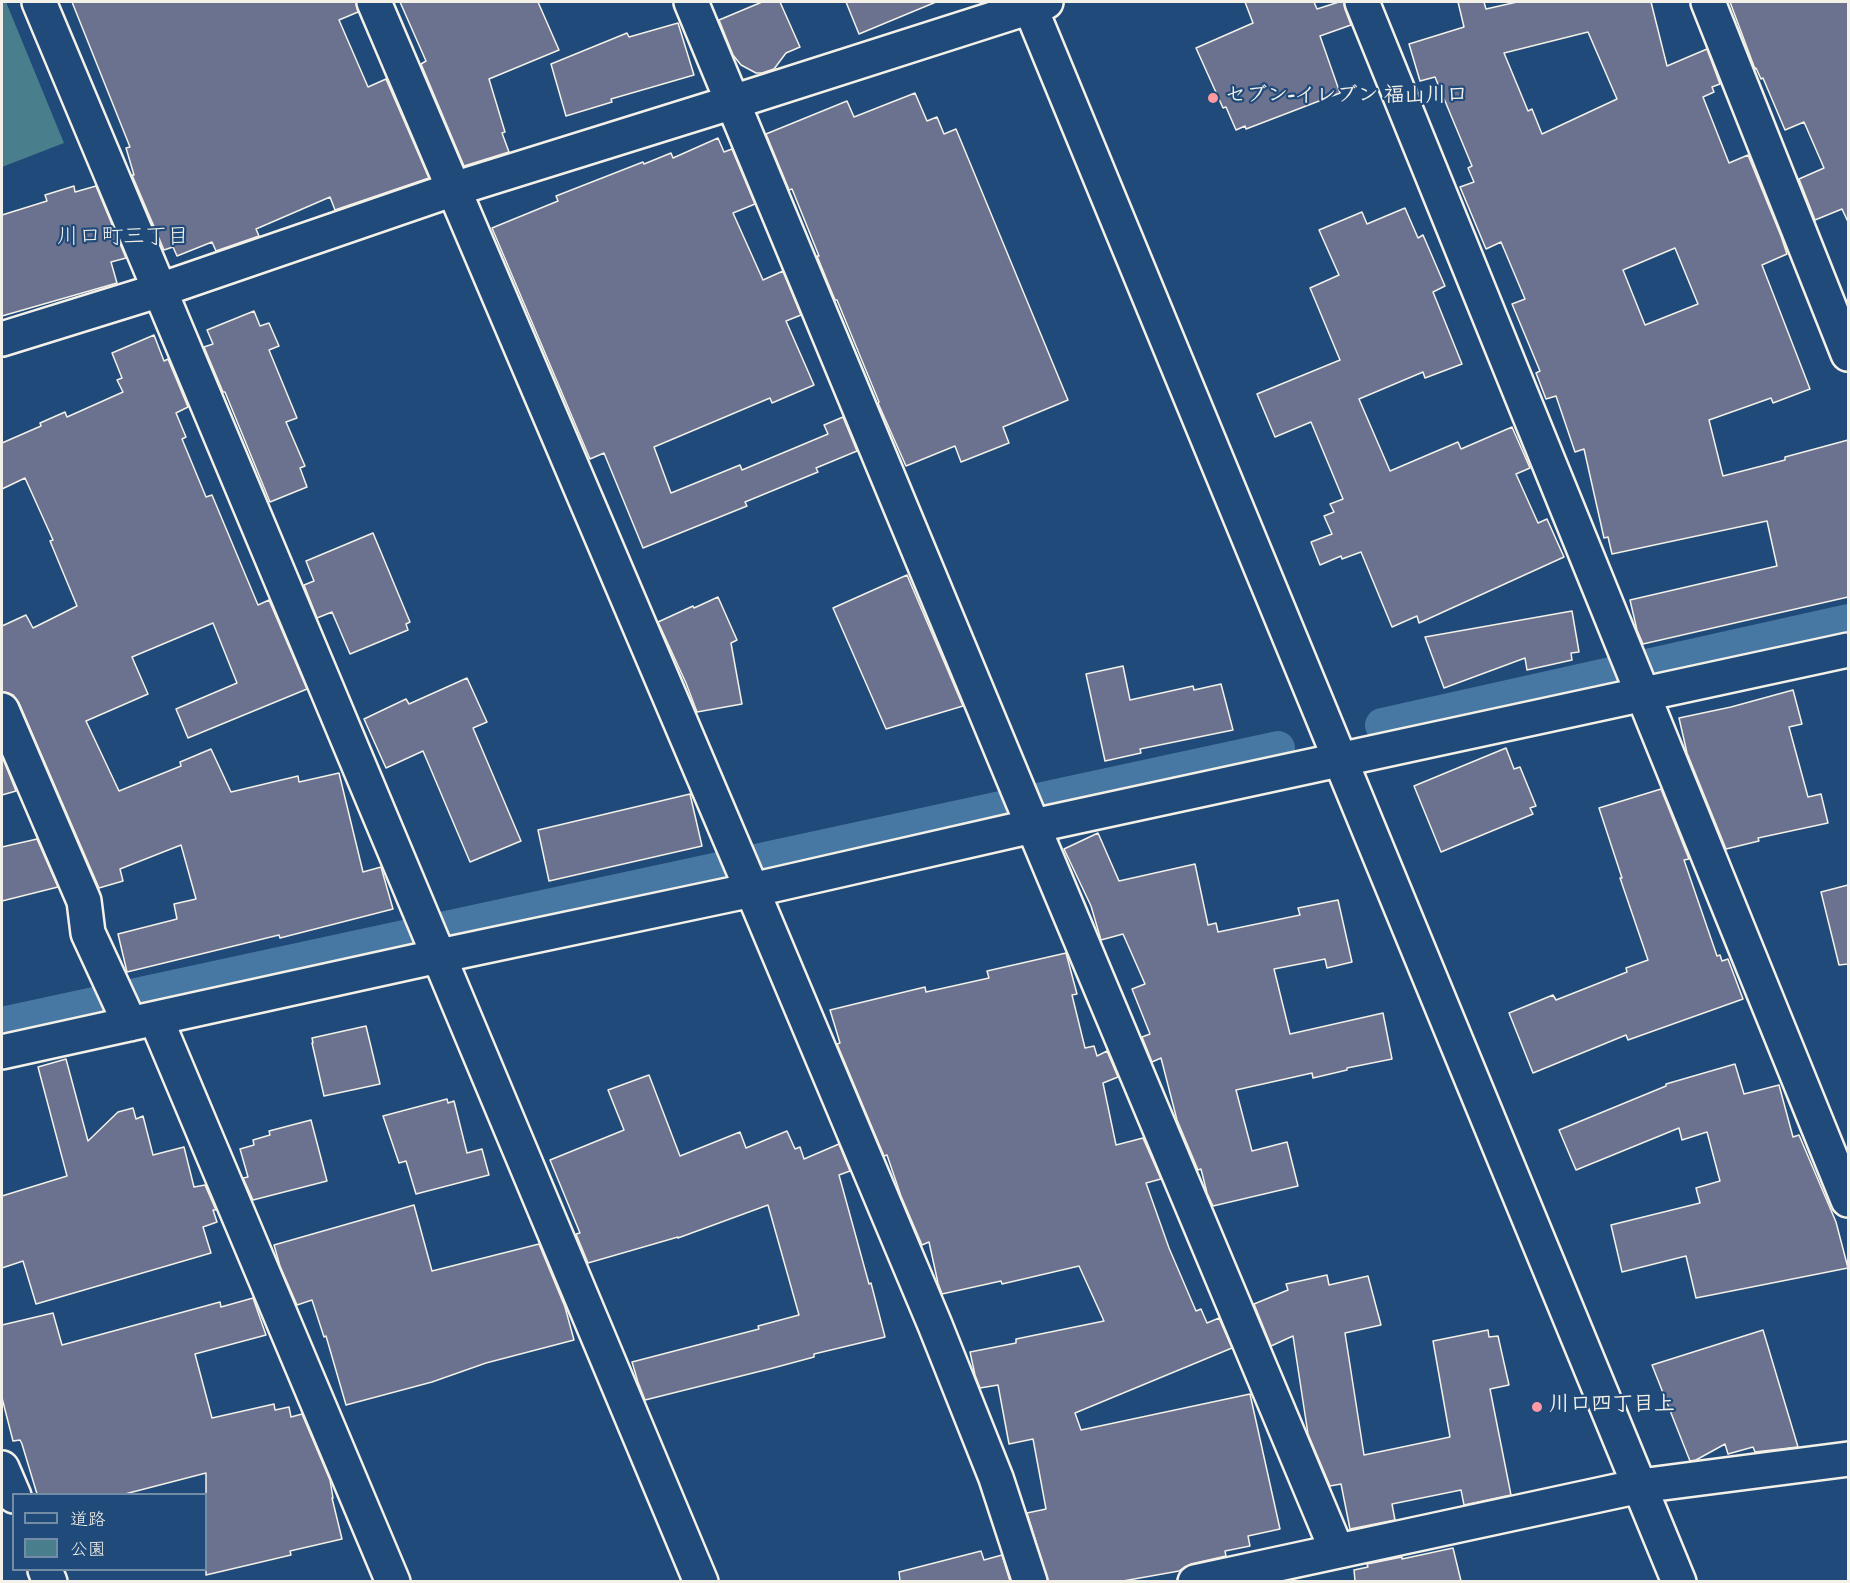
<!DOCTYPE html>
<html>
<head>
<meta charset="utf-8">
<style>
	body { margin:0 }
	#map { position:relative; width:1850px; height:1583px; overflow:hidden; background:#1f4a7a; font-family:"Gochi Hand","Klee One",sans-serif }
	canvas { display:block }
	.frame { position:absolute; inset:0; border:3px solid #f4f1e8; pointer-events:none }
	.legend { position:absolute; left:12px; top:1493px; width:195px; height:78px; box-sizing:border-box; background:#1f4a7a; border:2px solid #748da6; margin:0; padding:8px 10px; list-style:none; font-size:18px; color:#f4f1e8 }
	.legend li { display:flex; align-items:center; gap:12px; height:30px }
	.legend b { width:30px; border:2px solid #748da6 }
</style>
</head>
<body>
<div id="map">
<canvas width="1850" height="1583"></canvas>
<div class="frame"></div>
<ul class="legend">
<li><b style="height:8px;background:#1f4a7a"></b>道路</li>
<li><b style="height:16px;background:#497e8c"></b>公園</li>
</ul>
</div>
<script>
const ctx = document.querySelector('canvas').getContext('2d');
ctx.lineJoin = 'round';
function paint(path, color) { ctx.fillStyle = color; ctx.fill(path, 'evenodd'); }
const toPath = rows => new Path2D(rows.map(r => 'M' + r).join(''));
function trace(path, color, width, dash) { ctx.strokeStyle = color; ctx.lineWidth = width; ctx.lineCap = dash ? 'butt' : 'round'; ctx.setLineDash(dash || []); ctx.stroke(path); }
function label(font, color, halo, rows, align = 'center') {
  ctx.font = font + ' "Gochi Hand","Klee One",sans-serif'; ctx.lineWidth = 4.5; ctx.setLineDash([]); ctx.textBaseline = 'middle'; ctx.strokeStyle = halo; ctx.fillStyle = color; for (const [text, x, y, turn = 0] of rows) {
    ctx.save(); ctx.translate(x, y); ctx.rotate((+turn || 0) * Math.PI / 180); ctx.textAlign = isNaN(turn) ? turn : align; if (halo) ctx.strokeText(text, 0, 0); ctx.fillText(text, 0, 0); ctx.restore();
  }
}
const green = toPath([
	[2,2,6,2,64,143,2,167]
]);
const canal = toPath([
	[1382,725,1848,621],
	[2,1024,1278,748]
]);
const building = toPath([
	[72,2,356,2,358,12,339,20,368,87,386,79,429,178,335,210,330,197,256,229,259,236,216,251,212,242,177,256,173,247,164,250,132,175,134,175,126,148,130,147,72,2],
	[400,2,538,2,559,50,489,79,505,132,502,133,509,152,464,166,421,64,426,61,400,2],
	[762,2,780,2,800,47,786,53,774,69,762,73,756,73,741,65,733,55,719,20,762,2],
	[846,2,936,2,859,34,846,2],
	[1245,2,1314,2,1317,9,1339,2,1344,2,1345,9,1351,25,1320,36,1340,93,1246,129,1245,126,1236,130,1226,107,1223,108,1196,48,1253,23,1245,2],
	[1458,2,1484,2,1486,9,1517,2,1651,2,1667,66,1707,49,1720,84,1712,87,1714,92,1703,97,1729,163,1748,155,1781,236,1787,254,1762,265,1810,389,1773,403,1771,398,1709,420,1723,476,1785,460,1785,457,1848,440,1848,597,1643,644,1637,630,1630,600,1777,566,1767,521,1612,554,1608,537,1604,538,1584,449,1575,452,1556,396,1546,399,1536,373,1540,371,1512,304,1525,299,1501,242,1486,249,1460,187,1474,182,1468,168,1472,166,1435,77,1420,81,1409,44,1464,27,1458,2],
	[1588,32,1617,99,1542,134,1532,109,1528,111,1504,53,1588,32],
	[1675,248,1698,304,1645,325,1623,270,1675,248],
	[1730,2,1848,2,1848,222,1842,209,1815,220,1799,179,1824,168,1804,122,1785,130,1763,78,1761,79,1756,68,1755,69,1730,2],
	[678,23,694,75,611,99,612,102,566,116,551,64,627,33,629,37,678,23],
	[915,93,927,121,937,117,944,134,956,129,1068,400,1003,427,1009,443,961,462,955,446,906,466,878,403,879,402,837,300,835,300,817,256,819,256,792,189,789,190,766,134,847,101,854,117,915,93],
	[718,138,724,152,732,149,755,204,733,213,763,280,783,271,801,315,786,321,814,385,772,403,770,398,654,447,671,493,740,465,742,470,828,434,824,425,843,417,857,451,816,468,818,472,745,502,747,506,643,548,604,453,590,459,492,228,558,201,556,196,643,162,644,164,671,153,673,158,718,138],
	[74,186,75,192,96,186,126,258,111,262,117,283,2,316,2,215,47,201,45,195,74,186],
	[1405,208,1418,238,1423,235,1445,286,1433,292,1462,364,1425,378,1423,372,1359,399,1390,471,1458,442,1461,449,1512,427,1530,468,1516,474,1538,523,1547,519,1564,557,1419,623,1417,616,1392,627,1361,552,1342,559,1341,556,1320,565,1311,542,1332,534,1324,516,1334,512,1330,504,1343,499,1311,422,1275,437,1257,394,1340,360,1310,288,1339,275,1319,230,1362,212,1367,224,1405,208],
	[254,311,260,326,269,323,279,346,269,350,297,418,286,422,305,466,300,468,307,487,270,502,225,392,223,392,204,347,213,344,207,330,254,311],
	[154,335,164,361,168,359,188,407,176,413,186,437,182,439,206,497,212,495,258,605,269,600,307,689,188,738,176,709,237,683,213,623,132,657,148,694,86,721,119,791,181,766,180,762,211,749,231,792,298,776,299,782,339,773,363,872,381,867,393,909,280,938,279,935,127,972,118,934,177,919,174,904,196,899,181,845,120,869,123,881,99,888,19,703,13,695,2,692,2,626,26,615,33,628,77,606,50,541,53,540,25,478,2,489,2,443,41,426,40,423,65,412,67,417,123,392,117,380,122,378,112,353,154,335],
	[373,533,410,622,406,624,408,630,350,654,332,612,317,618,304,585,314,581,306,561,373,533],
	[907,575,963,706,886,729,833,608,907,575],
	[718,597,737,640,731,643,742,704,697,712,686,683,658,622,693,606,694,608,718,597],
	[1572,611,1579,652,1571,653,1572,660,1527,670,1525,658,1444,688,1425,637,1572,611],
	[1123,666,1130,700,1193,686,1194,690,1221,684,1233,730,1140,749,1141,753,1105,761,1086,674,1123,666],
	[467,678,487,722,473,728,521,841,470,862,423,751,386,768,364,719,406,699,409,704,467,678],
	[1793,690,1802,724,1789,727,1808,797,1821,794,1828,823,1758,838,1759,841,1726,849,1687,753,1679,718,1731,707,1793,690],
	[1506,748,1514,769,1520,767,1536,806,1530,808,1533,814,1441,852,1414,786,1506,748],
	[2,756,16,791,2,795,2,756],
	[1661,789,1689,859,1684,860,1717,956,1720,955,1722,961,1728,959,1743,999,1628,1040,1626,1035,1533,1073,1509,1013,1553,995,1556,1000,1627,972,1626,968,1648,960,1620,878,1622,878,1599,808,1661,789],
	[690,794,702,846,549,881,538,830,690,794],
	[1098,833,1119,881,1195,864,1208,925,1216,923,1218,932,1300,915,1298,908,1338,900,1352,962,1327,968,1325,959,1274,969,1290,1034,1383,1013,1392,1059,1347,1068,1347,1070,1313,1078,1312,1073,1236,1090,1252,1151,1287,1142,1298,1186,1213,1206,1207,1193,1201,1169,1198,1170,1177,1120,1161,1058,1152,1062,1142,1037,1150,1034,1132,989,1145,984,1123,934,1101,940,1091,906,1064,849,1098,833],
	[37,839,58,887,2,901,2,847,37,839],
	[1848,885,1848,964,1839,965,1821,892,1848,885],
	[1066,953,1077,994,1072,995,1085,1048,1094,1046,1097,1056,1107,1051,1118,1077,1103,1083,1116,1145,1143,1138,1161,1179,1146,1183,1169,1248,1196,1311,1201,1309,1207,1323,1219,1318,1232,1348,1075,1413,1081,1430,1250,1394,1280,1529,1248,1536,1250,1546,1225,1551,1226,1556,1191,1564,1179,1571,1123,1581,1048,1581,1027,1513,1046,1509,1033,1439,1009,1444,998,1385,980,1388,975,1375,970,1352,1016,1343,1016,1339,1104,1321,1079,1266,1002,1284,1001,1281,942,1294,938,1283,929,1242,922,1245,901,1196,887,1155,884,1156,837,1044,840,1043,830,1010,925,987,926,992,989,978,987,971,1066,953],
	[366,1026,380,1084,324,1096,312,1043,313,1043,312,1038,366,1026],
	[66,1059,88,1141,118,1112,133,1108,136,1119,143,1116,153,1155,184,1147,194,1187,205,1185,216,1210,213,1210,217,1222,203,1227,211,1253,36,1304,23,1261,2,1268,2,1196,67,1176,38,1067,66,1059],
	[1735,1064,1744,1094,1779,1085,1793,1137,1799,1135,1836,1222,1848,1268,1696,1298,1686,1256,1622,1272,1611,1225,1700,1203,1696,1188,1720,1181,1707,1132,1682,1140,1679,1128,1576,1170,1559,1130,1666,1086,1666,1084,1735,1064],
	[649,1075,680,1156,740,1132,746,1148,787,1131,795,1149,800,1147,804,1159,839,1144,850,1171,839,1175,869,1284,871,1283,885,1337,814,1354,814,1357,773,1368,645,1400,638,1382,632,1362,759,1329,758,1326,799,1315,768,1205,678,1238,678,1237,588,1263,576,1234,580,1233,550,1160,624,1130,608,1090,649,1075],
	[447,1099,448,1103,454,1101,467,1153,482,1149,489,1175,416,1194,406,1161,399,1163,383,1116,447,1099],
	[311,1120,327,1181,253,1200,243,1178,248,1177,240,1149,254,1145,253,1140,270,1135,269,1131,311,1120],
	[414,1205,432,1271,539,1244,565,1307,574,1340,486,1363,432,1382,346,1405,326,1336,324,1337,312,1300,297,1305,280,1266,274,1245,414,1205],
	[1327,1275,1329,1285,1368,1276,1381,1325,1345,1333,1364,1455,1450,1437,1433,1341,1488,1330,1489,1337,1498,1336,1509,1385,1490,1389,1511,1495,1464,1505,1461,1490,1392,1504,1395,1520,1350,1529,1341,1484,1330,1486,1308,1434,1293,1336,1271,1346,1254,1304,1288,1290,1286,1284,1327,1275],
	[253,1298,266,1335,195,1354,212,1418,274,1404,275,1410,289,1407,291,1417,302,1414,330,1480,333,1498,332,1498,342,1539,290,1551,291,1555,206,1575,206,1473,125,1494,37,1494,22,1444,20,1440,13,1441,2,1398,2,1325,53,1313,62,1345,220,1302,221,1307,253,1298],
	[1763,1330,1798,1447,1755,1452,1753,1447,1728,1454,1725,1444,1696,1460,1690,1461,1652,1365,1763,1330],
	[1453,1548,1461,1581,1355,1581,1354,1570,1368,1567,1367,1564,1402,1557,1402,1559,1453,1548],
	[981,1551,984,1560,1002,1555,1010,1581,900,1581,899,1572,981,1551]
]);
const minor = toPath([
	[39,2,701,1582],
	[374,2,752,890,935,1325,996,1478,1030,1582],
	[691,2,1033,826,1337,1551],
	[1028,2,1679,1582],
	[1362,2,1848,1200],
	[1708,2,1848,354],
	[2,339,160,290,454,189,733,102,1046,2],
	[2,710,84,901,88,933,130,1024],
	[156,1019,393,1582],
	[2,1052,439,956,752,890,1033,826,1848,650],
	[2,1468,14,1496],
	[45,1570,50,1582],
	[1195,1582,1640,1486,1848,1459]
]);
const markers = [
	[1213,98,6,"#ff9aa2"],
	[1537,1407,6,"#ff9aa2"]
];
const poiNames = [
	["セブン-イレブン 福山川口",1225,98],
	["川口四丁目上",1549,1407]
];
const neighbourhoodNames = [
	["川口町三丁目",123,240]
];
paint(green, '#497e8c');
trace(canal, '#4778a3', 34);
paint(building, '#6b728f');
trace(building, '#f4f1e8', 1.5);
trace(minor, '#f4f1e8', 38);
trace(minor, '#1f4a7a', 33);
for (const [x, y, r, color] of markers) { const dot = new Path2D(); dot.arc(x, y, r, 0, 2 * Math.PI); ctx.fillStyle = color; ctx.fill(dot); trace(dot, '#1f4a7a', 2); }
label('bold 21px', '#f4f1e8', '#1f4a7a', poiNames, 'left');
label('22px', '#f4f1e8', '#1f4a7a', neighbourhoodNames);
</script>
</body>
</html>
